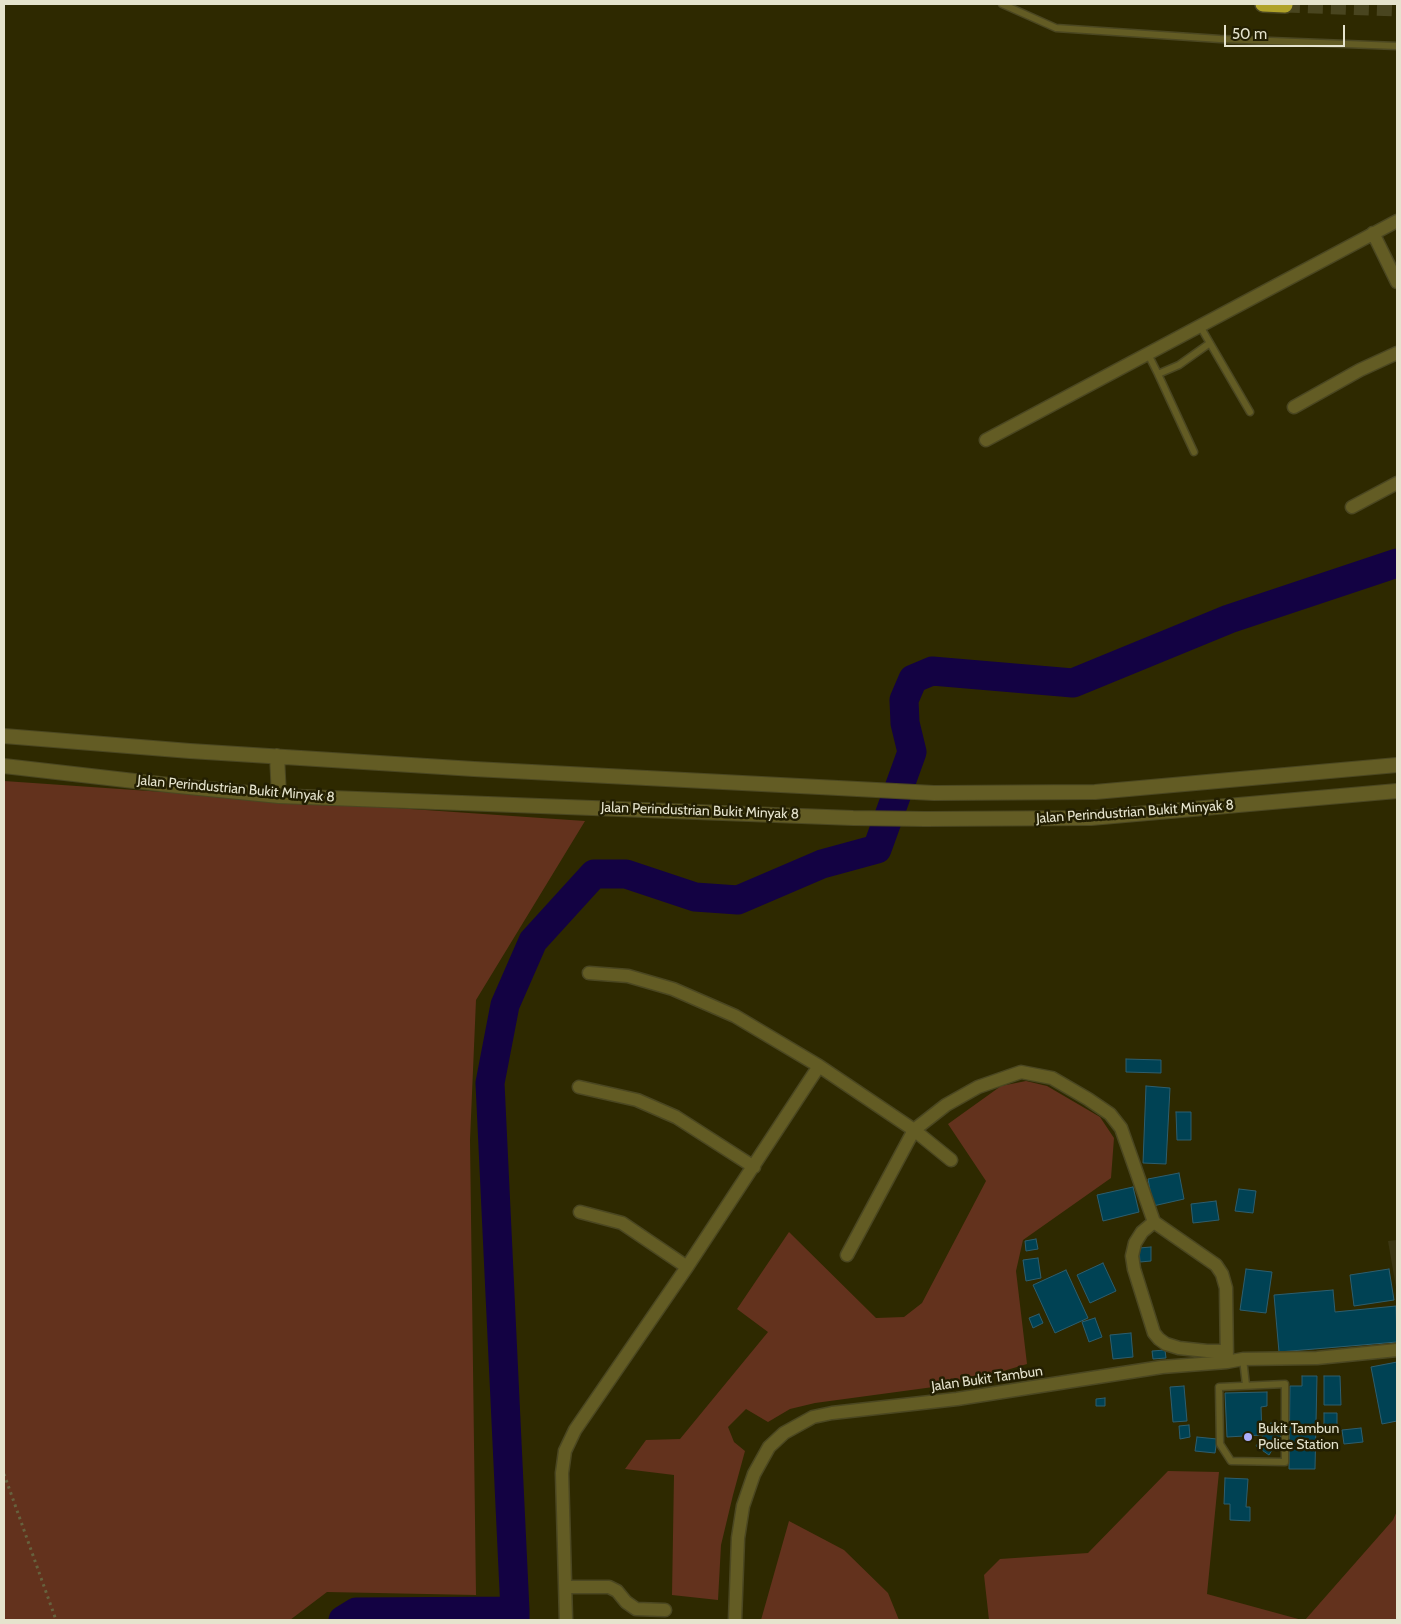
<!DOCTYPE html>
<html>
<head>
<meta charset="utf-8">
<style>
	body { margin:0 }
	#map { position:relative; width:1401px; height:1624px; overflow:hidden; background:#2e2900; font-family:Cabin,sans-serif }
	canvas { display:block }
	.frame { position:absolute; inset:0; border:5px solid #e5e3cd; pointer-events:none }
	.scale { position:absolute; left:1224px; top:25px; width:121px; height:22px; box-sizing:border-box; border:2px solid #e5e3cd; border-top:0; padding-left:6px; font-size:15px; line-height:18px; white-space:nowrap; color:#e5e3cd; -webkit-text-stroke:4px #231f02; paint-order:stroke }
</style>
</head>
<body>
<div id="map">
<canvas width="1401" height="1624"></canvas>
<div class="frame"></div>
<div class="scale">50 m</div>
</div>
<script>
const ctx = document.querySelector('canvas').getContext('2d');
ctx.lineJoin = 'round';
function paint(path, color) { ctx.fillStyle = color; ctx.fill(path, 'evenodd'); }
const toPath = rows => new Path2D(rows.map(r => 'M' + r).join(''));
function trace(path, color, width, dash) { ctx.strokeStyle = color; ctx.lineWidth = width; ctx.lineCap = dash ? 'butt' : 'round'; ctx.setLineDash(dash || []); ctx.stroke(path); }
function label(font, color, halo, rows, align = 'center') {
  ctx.font = font + ' Cabin,sans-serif'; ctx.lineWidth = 5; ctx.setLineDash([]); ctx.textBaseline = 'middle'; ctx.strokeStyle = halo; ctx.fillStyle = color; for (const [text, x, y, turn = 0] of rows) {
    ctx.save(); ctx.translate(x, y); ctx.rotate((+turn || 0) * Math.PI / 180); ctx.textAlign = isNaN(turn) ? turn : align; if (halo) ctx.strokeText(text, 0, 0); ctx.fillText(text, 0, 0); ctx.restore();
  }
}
const built = toPath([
	[1397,1240,1397,1293,1388,1241]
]);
const green = toPath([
	[4,781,585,821,476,1000,470,1140,476,1595,327,1592,290,1620,4,1620],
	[1026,1081,1047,1086,1100,1117,1114,1138,1111,1178,1023,1240,1016,1271,1027,1364,963,1383,815,1403,790,1409,768,1422,746,1409,728,1427,734,1442,745,1451,733,1495,721,1545,718,1600,672,1595,674,1475,625,1469,646,1440,680,1439,768,1332,737,1309,789,1232,876,1318,904,1317,922,1303,986,1181,948,1124,1001,1086],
	[1168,1471,1219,1472,1207,1594,1302,1620,989,1620,984,1575,1000,1559,1088,1553],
	[1397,1511,1397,1620,1305,1620,1393,1520],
	[789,1521,844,1550,888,1593,899,1620,761,1620]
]);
const river = toPath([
	[515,1611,490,1083,505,1005,533,941,594,874,626,874,695,897,738,900,822,864,877,849,912,752,905,723,904,700,913,679,932,671,1073,683,1229,619,1397,563],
	[343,1620,356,1612,515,1611,515,1620]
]);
const building = toPath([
	[1126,1059,1161,1060,1161,1073,1126,1072,1126,1059],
	[1146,1086,1170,1088,1166,1164,1143,1163,1146,1086],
	[1176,1112,1191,1112,1191,1140,1177,1140,1176,1112],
	[1179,1173,1184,1199,1153,1206,1148,1179,1179,1173],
	[1133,1187,1139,1212,1103,1221,1097,1195,1133,1187],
	[1239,1189,1256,1191,1253,1213,1235,1211,1239,1189],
	[1216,1201,1219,1220,1193,1223,1191,1204,1216,1201],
	[1036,1239,1038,1249,1026,1251,1025,1241,1036,1239],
	[1151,1247,1151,1261,1140,1262,1139,1248,1151,1247],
	[1038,1258,1041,1278,1026,1281,1023,1260,1038,1258],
	[1103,1263,1116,1291,1090,1303,1077,1275,1103,1263],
	[1246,1269,1272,1272,1266,1313,1240,1310,1246,1269],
	[1389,1269,1394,1300,1354,1306,1350,1275,1389,1269],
	[1066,1270,1088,1318,1055,1333,1033,1285,1066,1270],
	[1333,1290,1335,1312,1396,1306,1397,1342,1279,1352,1274,1295,1333,1290],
	[1039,1314,1043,1323,1033,1328,1029,1318,1039,1314],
	[1095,1318,1102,1337,1089,1342,1082,1322,1095,1318],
	[1131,1333,1133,1357,1113,1359,1110,1335,1131,1333],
	[1165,1350,1166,1358,1153,1359,1152,1351,1165,1350],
	[1397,1362,1397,1421,1382,1424,1371,1367,1397,1362],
	[1302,1376,1317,1376,1315,1469,1289,1469,1290,1386,1302,1386,1302,1376],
	[1324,1376,1340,1376,1341,1405,1324,1405,1324,1376],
	[1184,1386,1187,1421,1173,1422,1170,1387,1184,1386],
	[1267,1392,1267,1406,1261,1407,1262,1435,1227,1437,1225,1393,1267,1392],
	[1105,1398,1105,1406,1096,1406,1096,1399,1105,1398],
	[1324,1413,1337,1413,1337,1430,1324,1430,1324,1413],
	[1271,1423,1284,1431,1269,1455,1256,1446,1271,1423],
	[1189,1425,1190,1437,1180,1439,1179,1426,1189,1425],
	[1361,1428,1363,1442,1344,1444,1342,1430,1361,1428],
	[1197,1437,1217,1439,1215,1453,1195,1451,1197,1437],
	[1225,1478,1248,1479,1246,1507,1250,1507,1250,1521,1230,1520,1230,1504,1224,1504,1225,1478]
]);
const motorwayTunnel = toPath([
	[1285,5,1397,9]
]);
const path = toPath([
	[4,1474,56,1620]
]);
const service = toPath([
	[1002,4,1056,28,1220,39,1397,46],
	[1200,326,1250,412],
	[1148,354,1158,374,1179,365,1210,343],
	[1158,374,1194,452],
	[1243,1359,1246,1385],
	[1285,1384,1285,1462,1231,1461,1220,1444,1219,1387,1285,1384]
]);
const minor = toPath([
	[1373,233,1397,282],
	[1294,407,1360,370,1397,353],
	[986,440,1397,221],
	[1352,507,1397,483],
	[589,973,628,976,673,989,735,1016,819,1066,914,1130,951,1160],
	[579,1087,637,1100,676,1117,754,1167],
	[580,1212,622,1223,687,1267],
	[1154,1222,1142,1232,1135,1243,1132,1256,1134,1269,1154,1333,1159,1339,1166,1344,1179,1348,1207,1351,1227,1351],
	[847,1255,914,1130,946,1105,978,1087,1021,1072,1052,1078,1088,1099,1110,1114,1121,1128,1154,1222,1216,1265,1222,1274,1226,1288,1227,1362],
	[566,1587,609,1587,617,1591,626,1602,636,1609,665,1610],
	[566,1620,562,1473,565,1451,575,1430,687,1267,819,1066],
	[735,1620,738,1538,743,1506,754,1474,769,1447,784,1433,813,1417,832,1413,957,1399,1162,1367,1227,1362,1243,1359,1317,1358,1397,1350]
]);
const tertiary = toPath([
	[4,736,190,751,474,769,934,793,1095,792,1397,765],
	[277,756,279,796],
	[4,766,169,785,279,796,853,818,925,819,1091,818,1397,791]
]);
const motorway = toPath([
	[1263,4,1285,5]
]);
const markers = [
	[1248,1437,5,"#adaffb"]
];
const streetNames = [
	["Jalan Perindustrian Bukit Minyak 8",236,789,5],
	["Jalan Perindustrian Bukit Minyak 8",700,811,2],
	["Jalan Perindustrian Bukit Minyak 8",1135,812,-4],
	["Jalan Bukit Tambun",987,1379,-8]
];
const poiNames = [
	["Bukit Tambun",1258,1429],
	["Police Station",1258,1445]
];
paint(built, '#3b3612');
paint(green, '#63321d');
trace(river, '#130243', 29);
paint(building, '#004254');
trace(building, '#2d5e6e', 1);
trace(motorwayTunnel, '#49451f', 15, [15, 8]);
trace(service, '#4b4721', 9);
trace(minor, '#4b4721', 15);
trace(tertiary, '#4b4721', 16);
trace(motorway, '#4b4721', 18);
trace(path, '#66623e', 3, [2.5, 4]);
trace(service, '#635c24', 6);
trace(minor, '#635c24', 12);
trace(tertiary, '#635c24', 14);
trace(motorway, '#b0a228', 15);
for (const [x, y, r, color] of markers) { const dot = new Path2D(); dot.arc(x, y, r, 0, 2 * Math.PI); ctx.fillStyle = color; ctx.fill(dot); trace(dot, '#231f02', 2); }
label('14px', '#e5e3cd', '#231f02', streetNames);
label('14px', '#e5e3cd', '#231f02', poiNames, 'left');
</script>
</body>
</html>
